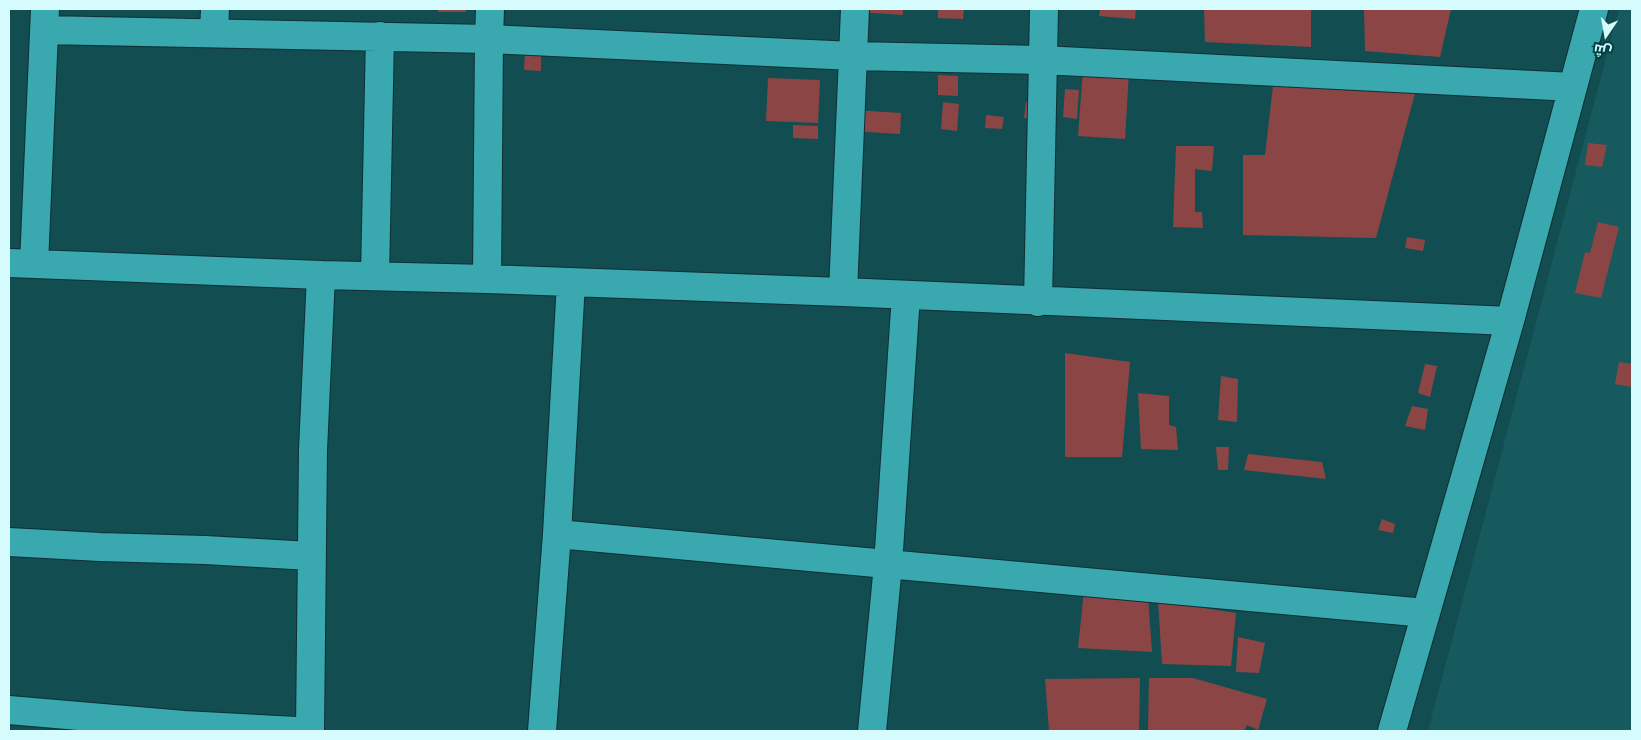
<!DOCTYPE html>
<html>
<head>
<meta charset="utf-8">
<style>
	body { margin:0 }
	#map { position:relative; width:1641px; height:740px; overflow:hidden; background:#124d51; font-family:"Sofia Sans Condensed",Cairo,sans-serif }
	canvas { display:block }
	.frame { position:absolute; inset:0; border:10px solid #d5fbfd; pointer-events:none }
	.north { position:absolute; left:1581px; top:10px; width:50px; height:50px; -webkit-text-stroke:4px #014246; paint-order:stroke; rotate:192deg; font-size:14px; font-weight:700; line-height:20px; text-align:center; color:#d5fbfd }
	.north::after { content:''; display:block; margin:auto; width:18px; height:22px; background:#d5fbfd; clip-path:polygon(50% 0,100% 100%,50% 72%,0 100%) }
</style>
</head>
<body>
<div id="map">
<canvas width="1641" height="740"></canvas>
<div class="frame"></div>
<div class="north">ش</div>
</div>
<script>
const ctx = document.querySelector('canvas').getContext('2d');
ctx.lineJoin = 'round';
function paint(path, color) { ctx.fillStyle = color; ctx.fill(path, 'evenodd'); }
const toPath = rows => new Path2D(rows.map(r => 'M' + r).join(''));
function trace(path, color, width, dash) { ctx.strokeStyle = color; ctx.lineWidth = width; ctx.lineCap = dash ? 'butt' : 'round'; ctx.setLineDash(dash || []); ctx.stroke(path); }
const built = toPath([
	[1619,9,1632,9,1632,731,1428,731]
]);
const building = toPath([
	[438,9,466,9,466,12,438,12],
	[859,9,903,9,903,15,859,12],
	[938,9,964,9,963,19,938,18],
	[1100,9,1136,9,1135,19,1099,16],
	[1204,9,1311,9,1311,47,1205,42],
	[1364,9,1451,9,1440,57,1365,51],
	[525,53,541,54,541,71,524,70],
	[1083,69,1129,72,1125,139,1078,136],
	[938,75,958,76,958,96,938,95],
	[1274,77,1417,86,1376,238,1243,235,1243,155,1265,155],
	[768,78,820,80,818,123,766,121],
	[1065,89,1079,90,1077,119,1063,117],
	[943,102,959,104,957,131,941,129],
	[1026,102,1041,103,1040,119,1024,118],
	[853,110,901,113,900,134,851,131],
	[986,115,1004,117,1002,129,985,128],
	[793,125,818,126,818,139,793,138],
	[1588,143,1607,145,1602,167,1585,165],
	[1176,146,1214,146,1212,171,1195,169,1195,212,1202,212,1203,228,1173,227],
	[1598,222,1619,227,1601,298,1575,293,1585,252,1590,253],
	[1407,237,1425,240,1423,251,1405,248],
	[1065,353,1130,362,1122,457,1065,457],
	[1619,362,1632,364,1632,387,1615,384],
	[1425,364,1437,366,1430,397,1418,393],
	[1221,376,1238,379,1237,422,1218,420],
	[1138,393,1169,396,1169,425,1176,427,1178,450,1141,449],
	[1412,406,1428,409,1425,430,1405,426],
	[1216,447,1229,447,1228,470,1218,470],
	[1248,454,1322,462,1326,479,1244,470],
	[1382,519,1395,524,1393,533,1378,530],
	[1084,590,1148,596,1152,652,1078,648],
	[1158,601,1236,613,1231,666,1162,664],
	[1238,637,1265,643,1259,673,1236,672],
	[1140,678,1139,731,1049,731,1045,679],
	[1149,678,1193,678,1267,699,1258,730,1247,725,1244,731,1148,730]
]);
const minor = toPath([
	[44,30,489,39,853,56,1042,60,1573,87],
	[214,33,215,9],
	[9,263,321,275,487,279,843,292,1510,321],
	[34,264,45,9],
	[375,276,380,36],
	[487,279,489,39,490,9],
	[843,292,855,9],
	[1038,302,1044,9],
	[557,534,1426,613],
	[9,542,100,547,205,550,311,556],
	[9,710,184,725,296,731],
	[310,731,313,450,321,275],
	[542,731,557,534,571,282],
	[872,731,888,565,906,295],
	[1392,731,1510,321,1594,9]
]);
paint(built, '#175a5e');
paint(building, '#8c4545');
trace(minor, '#0e3032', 30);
trace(minor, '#3aa8af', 28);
</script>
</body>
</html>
